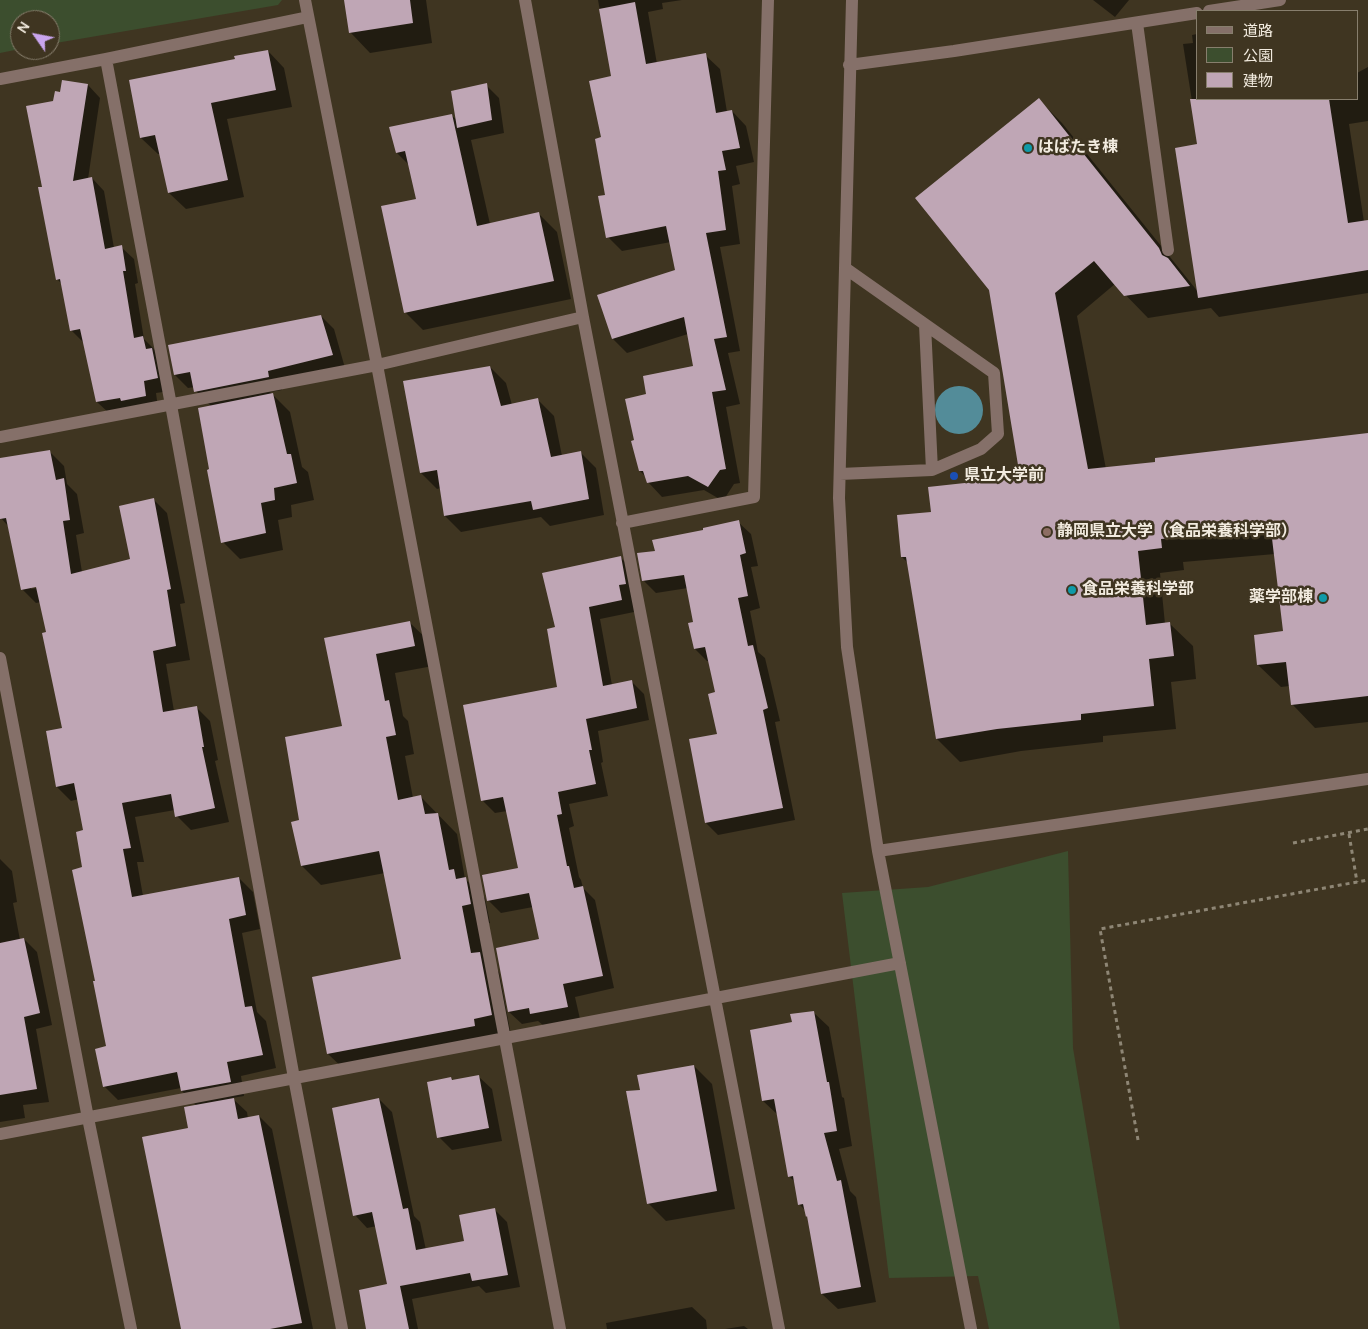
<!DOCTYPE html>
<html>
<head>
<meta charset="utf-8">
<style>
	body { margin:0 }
	#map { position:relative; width:1368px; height:1329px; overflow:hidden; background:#3f3521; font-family:Manrope,"Noto Sans JP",sans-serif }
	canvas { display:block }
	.legend { position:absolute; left:1196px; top:10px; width:162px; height:90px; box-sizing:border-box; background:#3f3521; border:1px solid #877e6d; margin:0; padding:6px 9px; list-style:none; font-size:15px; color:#f2ebdf }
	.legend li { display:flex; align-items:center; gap:10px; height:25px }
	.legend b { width:25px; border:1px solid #877e6d }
	.north { position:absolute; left:10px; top:10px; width:50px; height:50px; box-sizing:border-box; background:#3f3521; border:1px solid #877e6d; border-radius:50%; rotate:303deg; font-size:14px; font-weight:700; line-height:20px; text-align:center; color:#f2ebdf }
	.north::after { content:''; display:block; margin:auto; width:18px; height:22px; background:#c9a5ee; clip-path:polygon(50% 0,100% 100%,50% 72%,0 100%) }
</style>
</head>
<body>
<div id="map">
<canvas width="1368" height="1329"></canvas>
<ul class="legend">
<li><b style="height:6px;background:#857069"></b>道路</li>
<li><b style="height:14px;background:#3c4e2e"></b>公園</li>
<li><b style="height:14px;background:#bfa6b5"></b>建物</li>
</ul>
<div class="north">N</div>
</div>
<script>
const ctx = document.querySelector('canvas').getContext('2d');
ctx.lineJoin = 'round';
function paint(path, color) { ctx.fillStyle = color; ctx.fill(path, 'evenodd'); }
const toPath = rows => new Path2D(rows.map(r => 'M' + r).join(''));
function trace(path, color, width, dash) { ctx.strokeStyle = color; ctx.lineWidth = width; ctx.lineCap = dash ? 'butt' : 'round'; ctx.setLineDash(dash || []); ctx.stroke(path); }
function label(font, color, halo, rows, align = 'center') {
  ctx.font = font + ' Manrope,"Noto Sans JP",sans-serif'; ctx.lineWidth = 5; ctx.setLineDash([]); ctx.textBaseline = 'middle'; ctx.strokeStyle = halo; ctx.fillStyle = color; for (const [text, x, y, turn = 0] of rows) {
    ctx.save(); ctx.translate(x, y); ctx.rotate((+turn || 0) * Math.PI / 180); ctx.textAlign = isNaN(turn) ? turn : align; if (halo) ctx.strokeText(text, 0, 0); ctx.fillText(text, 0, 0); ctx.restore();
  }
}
const green = toPath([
	[0,0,282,0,278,5,50,44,50,20,20,20,20,49,0,53],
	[1068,851,1073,1048,1120,1329,989,1329,978,1276,889,1278,842,893,928,887]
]);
const water = toPath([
	'935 410a24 24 0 1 1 48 0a24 24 0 1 1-48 0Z'
]);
const shadow = toPath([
	[345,0,426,0,432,43,370,53,351,33],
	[598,0,682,0,662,3,663,9,648,12,657,64,705,55,720,69,727,112,732,111,746,126,754,162,736,166,740,184,732,186,740,244,720,247,740,351,728,353,740,404,726,407,740,483,734,484,723,501,704,490,662,497,648,482,646,477,640,471,635,441,648,395,694,366,688,334,627,353,613,339,676,271,671,242,622,251,608,237,607,196,602,138,612,77],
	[1093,0,1129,0,1115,17],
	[1197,34,1197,99,1357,99,1357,73,1368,67,1368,121,1349,124,1364,222,1368,221,1368,293,1219,317,1211,308,1148,318,1115,284,1077,316,1106,469,1368,434,1368,722,1315,728,1293,705,1290,686,1281,687,1258,665,1284,633,1275,554,1183,562,1184,570,1160,573,1165,624,1170,624,1193,646,1196,679,1171,682,1176,729,1103,736,1103,742,1021,751,960,762,937,739,908,563,902,557,932,513,1021,478,1039,100,1062,123,1199,293,1199,146,1183,44,1193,43,1192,35],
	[268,51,284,68,292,107,227,119,244,197,186,209,169,193,160,154,158,154,141,138,236,60],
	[88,85,100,98,88,179,92,178,104,191,114,248,121,247,134,259,138,283,135,284,144,339,155,350,170,391,156,393,158,408,110,414,97,402,84,343,71,330,63,285,57,279,43,188,54,102,61,93],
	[486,85,499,98,504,133,471,140,490,224,539,214,557,232,571,299,423,330,405,312,417,200,409,165,397,153,451,115,457,120],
	[321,316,334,329,345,368,280,384,282,390,270,392,290,412,302,467,308,472,314,500,291,505,292,517,278,520,283,550,240,559,223,542,211,470,211,406,196,391,195,387,188,388,175,375],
	[490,367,506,383,512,405,538,400,554,416,562,456,580,452,596,468,604,515,550,526,541,517,461,532,445,516,441,488,437,489,421,473],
	[50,452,64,466,67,484,77,494,84,533,76,535,82,572,131,560,153,499,167,513,185,603,180,604,190,660,166,664,174,711,196,707,210,721,218,760,215,761,229,822,191,830,177,816,175,810,135,817,144,862,137,862,143,896,239,878,253,892,260,929,242,933,257,1012,266,1021,276,1068,241,1076,244,1096,232,1098,247,1112,248,1119,259,1116,272,1129,313,1329,182,1329,190,1129,197,1106,182,1091,181,1088,118,1100,104,1086,107,1047,83,868,84,831,79,799,71,801,57,787,64,729,48,633,41,602,36,603,22,589,8,526,1,518,0,462],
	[31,586,43,587,31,589],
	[738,522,751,534,758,566,751,567,760,608,750,611,758,652,765,658,780,721,775,722,795,820,718,835,706,823,719,735,716,693,709,661,707,661,695,649,695,623,688,588,656,593,644,581,656,552,705,531],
	[621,558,633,570,634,612,600,619,612,685,632,682,644,694,649,720,598,731,603,762,601,763,608,796,569,804,574,826,569,828,579,877,581,880,583,888,595,900,614,988,575,997,580,1019,544,1026,538,1021,522,1024,509,1012,540,940,533,907,501,913,488,900,519,869,507,811,495,813,483,801,559,688,556,628],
	[409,622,429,641,433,666,395,673,403,716,408,721,414,754,405,756,413,798,421,797,457,834,465,879,485,898,490,923,480,925,488,961,499,972,511,1035,348,1073,328,1054,403,960,385,873,321,885,302,866,300,821,343,727,326,639],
	[0,859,12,871,17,902,13,903,20,940,24,939,37,952,52,1025,36,1029,49,1102,23,1105,25,1118,0,1122],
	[813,1012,829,1027,842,1097,844,1098,852,1146,839,1149,850,1191,856,1197,876,1302,838,1309,822,1294,809,1218,805,1210,799,1204,795,1182,789,1176,778,1115,763,1101,793,1023],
	[694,1066,712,1084,735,1209,666,1221,648,1203,641,1091],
	[478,1076,492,1089,502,1141,452,1150,439,1137,451,1078,454,1081],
	[379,1099,392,1112,414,1216,420,1222,426,1250,465,1242,494,1209,507,1222,520,1287,486,1293,479,1286,412,1299,418,1329,367,1329,389,1285,377,1226,367,1228,355,1215],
	[692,1307,706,1320,707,1329,607,1329,606,1323],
	[744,1326,748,1329,725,1329]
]);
const building = toPath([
	[344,0,410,0,413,23,349,33],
	[635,2,646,64,706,53,716,113,732,110,740,148,722,151,726,170,718,171,726,230,706,233,727,337,714,339,726,390,712,392,726,469,720,470,708,487,688,476,647,483,643,471,639,471,631,441,634,440,625,399,646,394,643,376,693,366,684,317,612,339,597,295,675,270,666,226,606,238,598,196,605,195,595,139,601,137,589,81,611,76,599,9],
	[268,50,276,90,211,103,228,180,168,193,155,135,140,138,129,80,235,59,234,56],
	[62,80,88,84,73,181,92,177,105,249,122,245,126,271,123,271,134,338,143,336,146,349,152,348,158,378,144,381,146,396,121,401,120,398,96,402,80,329,70,331,60,279,56,280,38,187,42,187,26,106,53,101,55,91,60,92],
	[487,83,492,120,457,128,451,91],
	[1039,98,1159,248,1162,255,1168,258,1190,286,1124,296,1094,261,1055,293,1088,469,1155,462,1155,458,1368,433,1368,696,1291,705,1286,662,1257,665,1254,635,1283,631,1271,530,1161,539,1162,548,1138,551,1146,625,1170,622,1174,656,1149,659,1154,706,1081,714,1081,720,997,729,936,739,906,557,901,557,897,515,931,512,928,487,1020,477,989,290,915,198],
	[1190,99,1329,99,1348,223,1368,220,1368,270,1198,298,1175,148,1197,144],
	[452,114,477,226,539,212,554,281,404,313,381,206,416,199,405,151,396,153,389,127],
	[321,315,333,355,268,371,269,377,194,392,190,372,174,375,168,345],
	[490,366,501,406,538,398,551,457,581,451,589,499,533,510,531,501,444,516,437,470,420,473,403,381],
	[273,393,287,454,291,454,297,483,274,488,275,500,261,503,266,533,221,543,207,470,209,469,198,408],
	[50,450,56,480,64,478,70,520,63,521,71,574,130,559,119,506,154,498,171,589,167,590,176,646,153,651,163,712,197,706,204,747,202,747,215,808,175,817,171,794,122,803,131,848,123,849,132,897,239,877,246,915,229,919,245,1007,252,1006,263,1055,227,1062,231,1082,181,1091,177,1072,103,1087,95,1049,106,1046,93,981,95,981,72,870,82,867,76,832,83,830,74,783,56,787,46,731,62,728,42,633,46,632,36,587,21,590,6,518,0,519,0,458],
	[739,520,746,553,740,555,748,596,738,598,748,646,753,645,768,708,763,710,783,808,705,823,689,739,717,734,708,694,715,692,705,647,694,649,688,623,693,622,684,575,642,581,637,553,655,551,652,540,703,530,703,528],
	[621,556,626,584,619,585,622,600,589,607,603,686,632,680,637,708,586,719,592,750,589,750,596,784,558,792,562,814,557,815,567,866,569,866,574,888,583,886,603,976,563,984,568,1007,530,1014,529,1008,508,1012,496,948,539,939,529,893,487,901,482,875,518,868,503,797,481,801,463,705,557,687,547,629,555,627,542,573],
	[410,621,415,646,376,654,385,701,389,700,396,735,386,737,398,800,421,795,425,814,438,813,449,870,454,869,456,879,466,877,471,904,462,906,471,953,480,952,492,1015,474,1019,475,1026,327,1054,312,977,401,959,379,851,301,866,291,822,299,820,285,737,342,726,324,638],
	[24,938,40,1013,24,1017,37,1089,0,1095,0,943],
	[814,1011,827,1082,829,1082,837,1131,824,1133,837,1181,841,1180,861,1287,821,1294,807,1216,806,1217,803,1204,798,1205,793,1176,788,1177,774,1099,762,1101,750,1030,792,1022,790,1014],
	[694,1065,717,1191,647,1204,626,1091,640,1090,637,1075],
	[479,1075,489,1128,437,1138,427,1082,451,1077,452,1080],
	[234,1098,238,1119,259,1115,302,1323,270,1329,181,1329,142,1137,188,1128,184,1107],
	[379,1098,403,1209,408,1208,416,1250,464,1241,459,1215,495,1208,508,1275,472,1281,470,1273,400,1286,409,1329,366,1329,359,1290,387,1284,372,1212,353,1216,332,1108]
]);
const path = toPath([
	[1349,834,1357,882],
	[1293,843,1368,829],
	[1138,1140,1100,929,1368,880]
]);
const minor = toPath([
	[305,0,377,365,560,1329],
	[525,0,583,317,779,1329],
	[852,0,839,498,847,647,878,851,971,1329],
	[1209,11,1280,0],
	[1137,23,1168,250],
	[106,59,171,405,294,1078,342,1329],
	[849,65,954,51,1197,13],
	[0,79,106,59,308,17],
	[925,325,932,470],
	[0,437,377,365,583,317],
	[840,474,932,470,981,449,998,434,994,373,845,268],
	[622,523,754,497,768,0],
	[0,658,88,1118,131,1329],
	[878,851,1368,779],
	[0,1134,900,963]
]);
const markers = [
	[1028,148,5,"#0f9aa8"],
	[954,476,5,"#1a4fb4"],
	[1047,532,5,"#8d6e63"],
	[1072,590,5,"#0f9aa8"],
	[1323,598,5,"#0f9aa8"]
];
const poiNames = [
	["はばたき棟",1038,148],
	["県立大学前",964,476],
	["静岡県立大学（食品栄養科学部）",1057,532],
	["食品栄養科学部",1082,590],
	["薬学部棟",1313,598,"right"]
];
paint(green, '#3c4e2e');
paint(water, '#538c99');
paint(shadow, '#0007');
paint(building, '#bfa6b5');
trace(path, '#8e8675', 3, [4, 4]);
trace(minor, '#857069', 12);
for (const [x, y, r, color] of markers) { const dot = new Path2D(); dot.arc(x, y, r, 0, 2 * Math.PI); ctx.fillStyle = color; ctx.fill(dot); trace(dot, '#3f3521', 2); }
label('bold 16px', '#f2ebdf', '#3f3521', poiNames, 'left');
</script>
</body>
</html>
